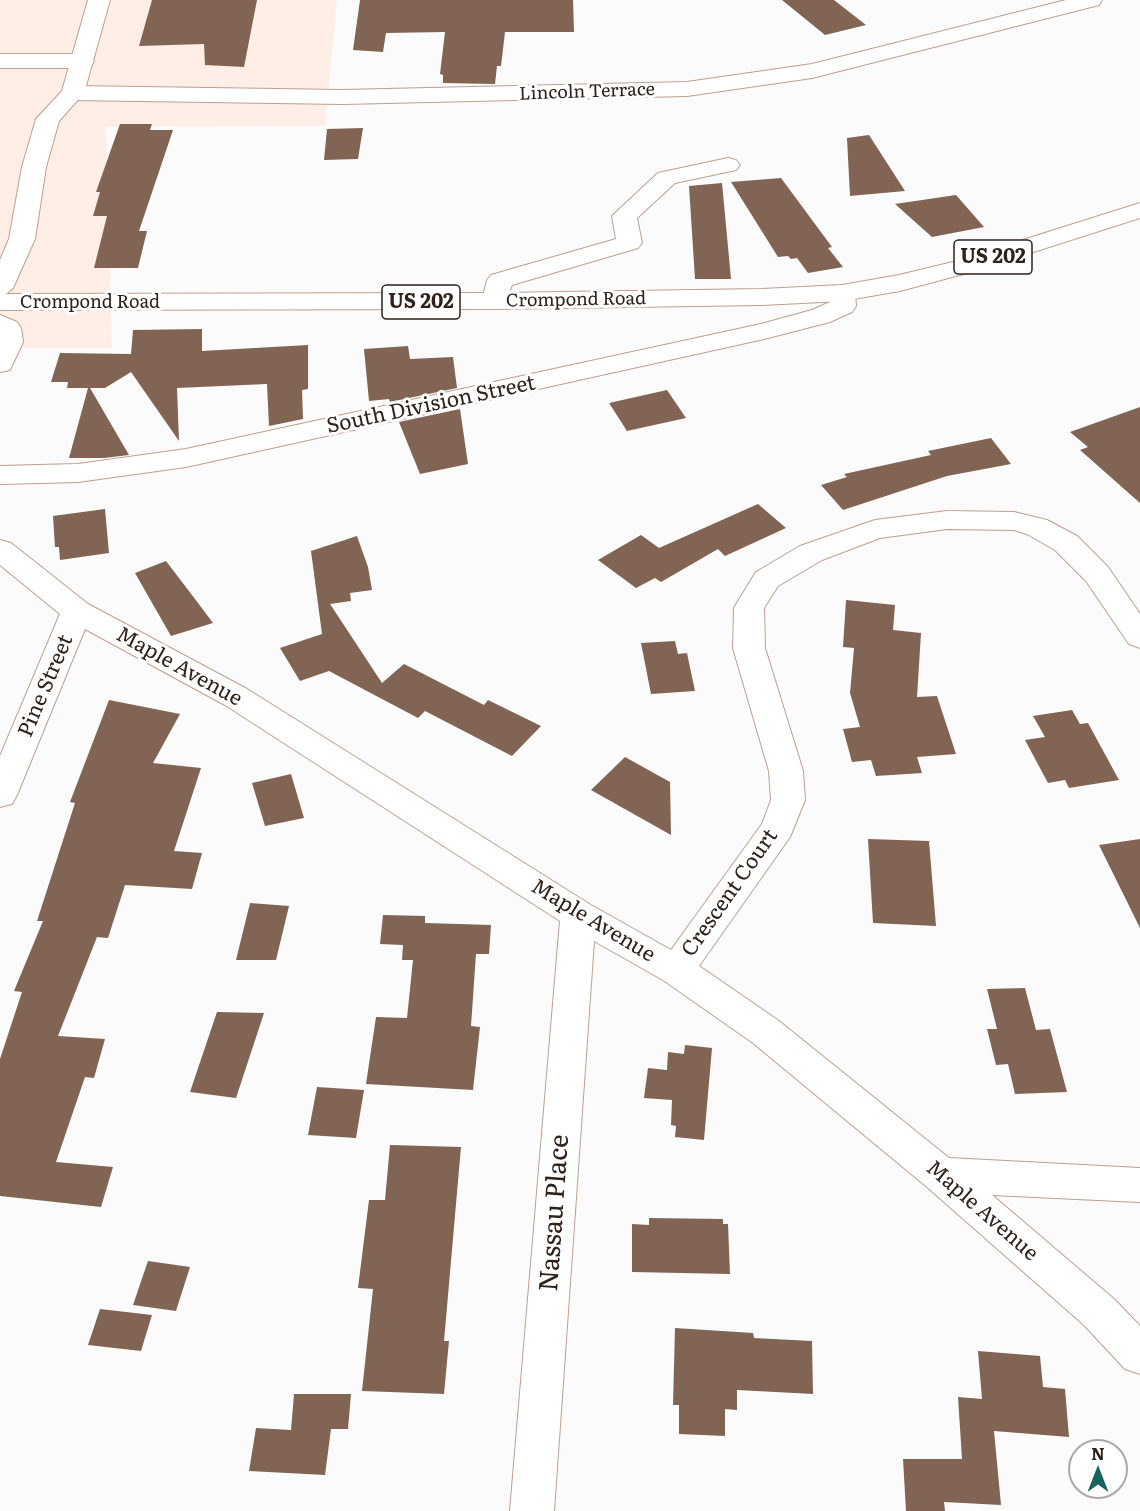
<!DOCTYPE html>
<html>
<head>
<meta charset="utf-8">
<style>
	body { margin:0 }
	#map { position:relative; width:1140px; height:1511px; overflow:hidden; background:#fbfbfb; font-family:Literata,serif }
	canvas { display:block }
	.north { position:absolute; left:1068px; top:1439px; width:60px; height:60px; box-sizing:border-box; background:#fff; border:2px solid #aba7a4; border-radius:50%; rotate:0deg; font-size:16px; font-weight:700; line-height:24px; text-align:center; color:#2e221b }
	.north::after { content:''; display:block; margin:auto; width:21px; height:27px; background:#16635c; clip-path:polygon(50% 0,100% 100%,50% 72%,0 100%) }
</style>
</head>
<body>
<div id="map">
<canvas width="1140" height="1511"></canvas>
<div class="north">N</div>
</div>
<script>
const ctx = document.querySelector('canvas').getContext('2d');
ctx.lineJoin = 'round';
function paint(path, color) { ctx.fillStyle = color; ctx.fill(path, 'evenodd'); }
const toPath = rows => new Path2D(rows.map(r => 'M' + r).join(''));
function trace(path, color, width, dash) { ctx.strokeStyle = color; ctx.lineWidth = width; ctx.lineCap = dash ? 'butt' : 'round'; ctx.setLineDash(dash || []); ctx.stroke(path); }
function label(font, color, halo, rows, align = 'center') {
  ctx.font = font + ' Literata,serif'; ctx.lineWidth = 6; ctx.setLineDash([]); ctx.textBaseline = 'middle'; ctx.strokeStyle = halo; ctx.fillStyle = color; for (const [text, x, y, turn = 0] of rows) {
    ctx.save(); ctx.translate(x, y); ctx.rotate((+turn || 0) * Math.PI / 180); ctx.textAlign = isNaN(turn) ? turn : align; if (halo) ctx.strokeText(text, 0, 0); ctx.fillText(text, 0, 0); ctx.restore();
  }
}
const built = toPath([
	[0,0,337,0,325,126,106,127,112,348,0,348]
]);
const building = toPath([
	[152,0,257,0,244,67,205,65,204,44,139,46],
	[360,0,573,0,574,32,505,32,501,66,497,66,495,84,443,83,443,75,440,74,445,32,386,33,383,52,353,50],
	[782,0,834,0,866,25,825,35],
	[120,124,152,124,150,130,173,130,139,231,147,231,138,268,94,268,107,216,93,216,100,192,96,192],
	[363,128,358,159,324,160,327,129],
	[869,135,905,191,850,196,847,138],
	[781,178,832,247,828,248,843,267,808,273,797,258,791,259,788,256,778,257,731,182],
	[722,183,731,279,695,279,689,186],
	[956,195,984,227,932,237,895,204],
	[202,329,202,351,308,345,308,389,302,390,303,419,269,426,267,384,177,388,179,441,131,372,105,388,90,388,129,455,104,458,69,458,88,388,67,388,68,382,51,382,60,353,131,354,133,330],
	[408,346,410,359,453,357,457,388,390,402,389,399,369,401,364,349],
	[667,390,686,418,627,431,609,403],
	[1140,407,1140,503,1080,450,1088,447,1070,432],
	[460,409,468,464,420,474,399,422],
	[991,438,1011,464,947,476,843,510,821,485,847,477,844,474,931,455,928,451],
	[758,504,786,528,725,556,718,549,661,582,655,578,636,588,598,560,641,535,659,548],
	[105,509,109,553,60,560,59,547,55,547,53,516],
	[357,536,368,567,372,590,350,593,351,601,330,604,382,683,404,664,484,705,488,700,541,726,512,756,425,711,418,718,329,671,300,681,280,648,322,634,311,551],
	[166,561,195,599,213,623,171,636,135,573],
	[846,600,895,605,893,630,921,633,917,697,937,696,956,754,917,757,922,773,876,776,871,760,852,762,843,729,860,727,850,693,854,648,843,647],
	[675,641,678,654,687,653,695,691,651,694,641,643],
	[109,700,180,714,153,763,201,768,174,851,202,853,192,889,125,885,108,938,97,937,58,1036,105,1039,94,1078,85,1077,56,1162,113,1167,101,1207,0,1196,0,1059,22,992,14,991,43,921,37,921,75,803,70,802],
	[1072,710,1080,724,1088,723,1119,780,1069,788,1065,780,1048,783,1025,740,1045,737,1033,716],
	[625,757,670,782,671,835,591,790],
	[291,774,304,818,265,826,252,783],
	[868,839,929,841,936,926,873,923],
	[1140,839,1140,928,1099,845],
	[250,903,289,906,276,960,236,960],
	[383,915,425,916,425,923,491,925,489,954,476,954,471,1026,480,1027,473,1090,366,1084,376,1017,407,1018,413,960,402,960,403,945,380,944],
	[1025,988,1036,1030,1050,1029,1067,1092,1015,1094,1008,1064,996,1065,987,1029,997,1029,987,989],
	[217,1012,264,1013,236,1098,190,1092],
	[685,1045,712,1048,704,1140,675,1137,676,1126,671,1125,672,1100,644,1098,648,1068,667,1070,668,1052,684,1054],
	[317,1087,364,1090,356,1138,308,1135],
	[390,1145,461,1147,444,1341,449,1341,444,1394,362,1391,373,1289,358,1288,369,1200,385,1200],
	[649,1218,723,1219,723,1224,728,1224,730,1274,632,1272,632,1224,649,1225],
	[148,1261,190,1267,176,1311,133,1305],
	[100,1309,152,1315,141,1351,88,1345],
	[675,1328,753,1333,754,1338,812,1341,813,1394,737,1390,737,1410,725,1409,725,1436,679,1434,679,1405,673,1405],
	[978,1351,1040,1356,1043,1387,1065,1389,1069,1437,994,1431,1001,1505,944,1502,945,1511,906,1511,903,1459,962,1459,958,1397,982,1399],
	[294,1394,351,1394,348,1429,331,1429,325,1475,249,1471,256,1428,291,1430]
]);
const minor = toPath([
	[1066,0,1102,0,1099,5,812,78,687,96,343,104,73,100,65,98,62,93,65,88,73,86,343,90,687,82,812,64,1066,0],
	[0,54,83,54,91,56,94,61,91,66,83,68,0,68,0,54],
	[728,158,736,160,740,165,736,170,675,183,637,218,642,243,638,248,512,285,504,307,495,309,486,307,482,301,487,280,491,275,616,239,612,216,658,173,728,158],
	[842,285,851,288,855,293,856,306,852,312,830,322,764,339,186,467,78,482,0,484,0,466,78,464,186,449,761,324,812,310,830,302,829,293,833,288,842,285],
	[0,315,17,322,21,328,23,342,10,370,0,372,0,315],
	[947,511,1014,512,1047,520,1077,536,1108,567,1140,614,1140,648,1129,644,1086,581,1055,550,1027,534,1014,530,947,529,880,538,822,560,778,586,764,608,765,648,803,771,805,800,790,837,699,966,779,1021,949,1158,1140,1168,1140,1202,992,1195,1114,1299,1140,1326,1140,1374,1125,1369,1084,1325,927,1187,753,1043,663,980,594,941,554,1511,510,1511,560,921,225,705,85,629,17,795,12,804,0,807,0,756,60,614,0,565,0,540,11,543,88,604,247,689,591,905,671,950,762,824,771,800,769,771,733,648,734,608,738,601,756,572,800,546,875,520,947,511]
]);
const major = toPath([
	[88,0,110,0,84,93,59,121,46,167,35,239,13,288,6,294,495,293,762,289,842,285,899,275,953,262,1140,203,1140,218,971,272,900,291,842,301,762,305,495,309,0,310,0,260,9,239,22,167,36,119,62,91,88,0]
]);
const farStreetnames = [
	["Lincoln Terrace",587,92,-2],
	["Crompond Road",576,300,-1],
	["Crompond Road",90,303]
];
const shields = [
	[993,257,78],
	[421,302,78]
];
const shieldNames = [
	["US 202",993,257],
	["US 202",421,302]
];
const streetNames = [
	["South Division Street",431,405,-12],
	["Maple Avenue",179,667,29],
	["Pine Street",46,686,-67],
	["Crescent Court",730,893,-55],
	["Maple Avenue",593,921,31],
	["Maple Avenue",982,1211,41]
];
const nearStreetnames = [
	["Nassau Place",555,1213,-86]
];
paint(built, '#feeee5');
paint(building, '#816454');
trace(minor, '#bf9f8e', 2);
trace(major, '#bf9f8e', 2);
paint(minor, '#fff');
paint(major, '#fff');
label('18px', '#2e221b', '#fff', farStreetnames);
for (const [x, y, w] of shields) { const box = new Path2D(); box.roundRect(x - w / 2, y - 17, w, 34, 4.5); ctx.fillStyle = '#fff'; ctx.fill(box); trace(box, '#2e221b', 1.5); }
label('bold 20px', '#2e221b', null, shieldNames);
label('21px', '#2e221b', '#fff', streetNames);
label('26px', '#2e221b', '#fff', nearStreetnames);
</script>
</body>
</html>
